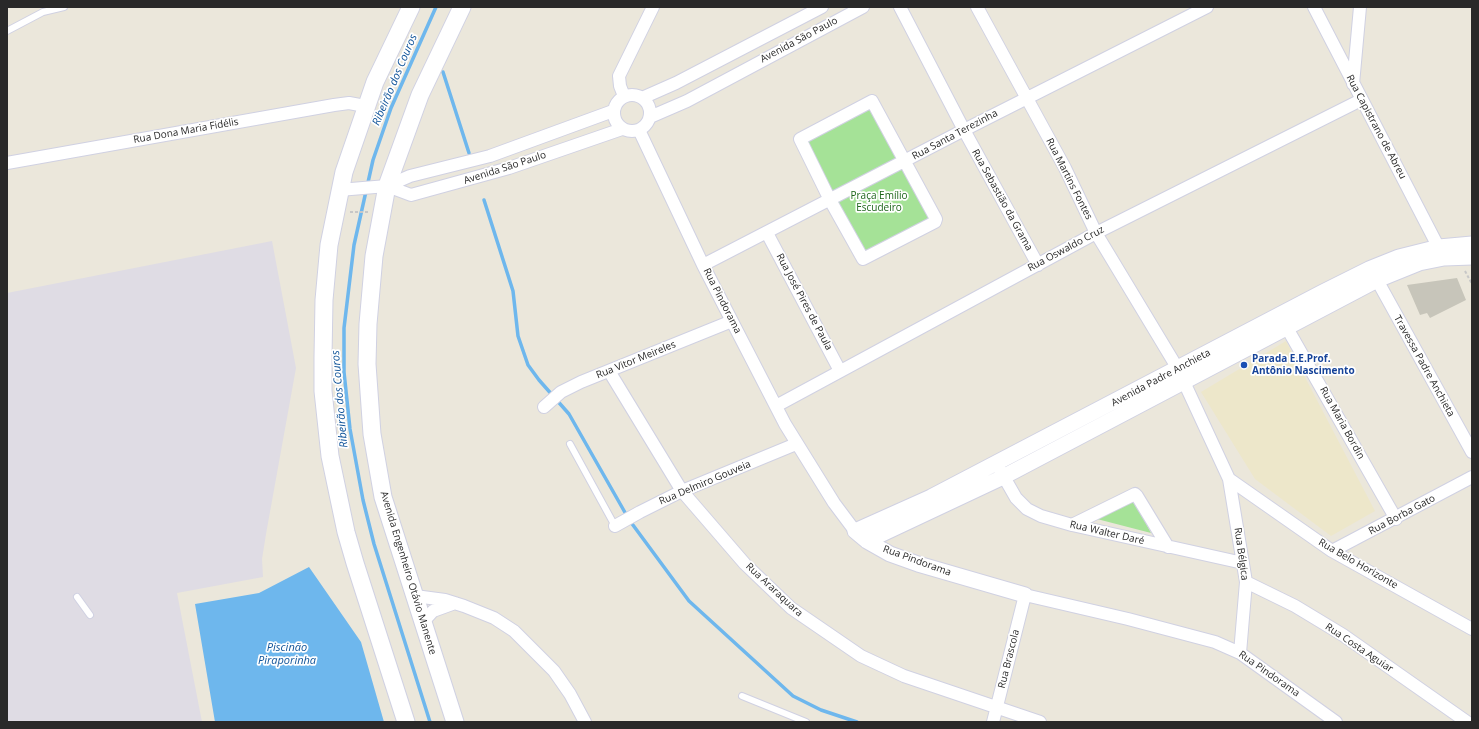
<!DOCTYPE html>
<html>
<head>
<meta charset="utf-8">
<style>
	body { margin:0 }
	#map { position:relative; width:1479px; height:729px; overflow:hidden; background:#ebe7db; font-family:"Open Sans",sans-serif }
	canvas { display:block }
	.frame { position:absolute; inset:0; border:8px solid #292929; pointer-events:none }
</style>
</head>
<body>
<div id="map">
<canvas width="1479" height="729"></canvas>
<div class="frame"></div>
</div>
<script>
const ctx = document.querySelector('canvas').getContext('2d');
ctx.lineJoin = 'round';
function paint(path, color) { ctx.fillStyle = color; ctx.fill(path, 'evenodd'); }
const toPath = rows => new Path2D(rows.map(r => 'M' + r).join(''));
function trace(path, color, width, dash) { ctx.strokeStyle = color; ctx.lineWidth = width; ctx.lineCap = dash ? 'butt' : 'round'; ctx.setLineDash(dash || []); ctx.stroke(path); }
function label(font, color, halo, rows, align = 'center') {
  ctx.font = font + ' "Open Sans",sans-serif'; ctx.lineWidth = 3.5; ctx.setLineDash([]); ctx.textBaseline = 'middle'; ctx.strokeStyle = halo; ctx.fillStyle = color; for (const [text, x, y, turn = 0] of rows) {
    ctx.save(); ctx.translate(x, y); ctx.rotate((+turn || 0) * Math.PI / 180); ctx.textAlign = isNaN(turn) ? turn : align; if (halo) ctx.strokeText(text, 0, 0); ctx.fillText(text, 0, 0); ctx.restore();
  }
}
const industrial = toPath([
	[272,241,296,368,266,534,262,559,263,577,177,593,202,722,7,722,7,293]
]);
const education = toPath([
	[1286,341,1375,511,1331,536,1255,479,1201,392]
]);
const green = toPath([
	[870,105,929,218,863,254,807,140],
	[1134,500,1151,533,1097,519]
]);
const water = toPath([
	[309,567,361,642,384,722,215,722,195,604,259,593]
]);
const stream = toPath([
	[443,72,469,153],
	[484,200,513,291,518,336,528,365,539,380,569,414,627,516],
	[630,521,689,601,793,696,821,710,857,722],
	[430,722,374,544,363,500,350,429,344,372,344,328,354,245,373,160,391,108,436,7]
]);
const building = toPath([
	[1457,278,1466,300,1430,318,1427,313,1420,315,1407,285]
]);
const path = toPath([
	[350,212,369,212],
	[1465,271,1472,284]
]);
const service = toPath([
	[7,31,43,12,64,7],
	[570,444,615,526],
	[77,597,90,615],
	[742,696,806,722]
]);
const minor = toPath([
	[900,7,964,130,1038,265],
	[977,7,1065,168,1096,233,1178,369,1229,479,1246,582,1240,653],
	[1314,7,1442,254],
	[1353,84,1360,7],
	'614 113a18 18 0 1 1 36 0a18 18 0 1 1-36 0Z',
	[624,96,620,86,619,76,653,7],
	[642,98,676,83,822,7],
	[872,101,936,219,935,222,863,259,830,200,800,139,872,101],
	[650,117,687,101,863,7],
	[639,130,703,265,785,424,834,503,855,531],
	[7,163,334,105,349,103,365,106],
	[387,186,411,195,509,168,622,129],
	[339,190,387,186,410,176,490,156,613,111],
	[767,233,840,371],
	[703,265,964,130,1207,7],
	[1377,280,1472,452],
	[1287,328,1396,519],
	[609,371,682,491,745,564,791,608,861,656,904,676,1040,722],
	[776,406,1096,233,1361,100],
	[544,407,561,392,581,382,732,321],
	[1000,470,1016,498,1027,509,1041,516,1072,525,1243,563],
	[1229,479,1332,551,1472,629],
	[1072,525,1135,494,1137,496,1168,547],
	[615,526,640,512,682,491,796,444],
	[1332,551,1472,477],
	[1246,582,1295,606,1343,635,1467,722],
	[415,596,445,600,464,606,494,618,514,631,554,671,570,694,585,722],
	[423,622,433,611,455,603],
	[993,722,1025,595,1128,619,1215,642,1240,653,1336,722]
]);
const tertiary = toPath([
	[867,541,1003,477,1377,280,1419,263,1444,258,1472,257],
	[1025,595,918,564,890,554,867,541,855,531,931,497,1323,292,1369,269,1399,257,1439,247,1472,244]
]);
const secondary = toPath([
	[406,722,355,563,346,532,330,456,323,391,323,357,324,300,329,245,344,172,375,82,411,7],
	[455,722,383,497,372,434,367,364,368,324,374,256,387,186,420,95,462,7]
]);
const markers = [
	[1244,365,4,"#1a4fb4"]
];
const streetNames = [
	["Avenida São Paulo",799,40,-28],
	["Rua Capistrano de Abreu",1376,127,62],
	["Rua Dona Maria Fidélis",186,131,-10],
	["Rua Santa Terezinha",955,135,-28],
	["Avenida São Paulo",505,168,-18],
	["Rua Martins Fontes",1069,179,63],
	["Rua Sebastião da Grama",1002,200,61],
	["Rua Oswaldo Cruz",1066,249,-28],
	["Rua Pindorama",722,301,63],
	["Rua José Pires de Paula",804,302,62],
	["Rua Vitor Meireles",636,360,-22],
	["Travessa Padre Anchieta",1424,366,61],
	["Avenida Padre Anchieta",1161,378,-28],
	["Rua Maria Bordin",1342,423,61],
	["Rua Delmiro Gouveia",705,483,-23],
	["Rua Borba Gato",1402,515,-28],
	["Rua Walter Daré",1107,533,13],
	["Rua Bélgica",1241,554,82],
	["Rua Pindorama",917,561,20],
	["Rua Belo Horizonte",1358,564,30],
	["Avenida Engenheiro Otávio Manente",408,573,73],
	["Rua Araraquara",774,590,43],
	["Rua Costa Aguiar",1359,648,34],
	["Rua Brascola",1009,659,-76],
	["Rua Pindorama",1269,674,35]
];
const parkNames = [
	["Praça Emílio",879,196],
	["Escudeiro",879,208]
];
const transitNames = [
	["Parada E.E.Prof.",1252,359],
	["Antônio Nascimento",1252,371]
];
const waterNames = [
	["Ribeirão dos Couros",395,80,-67],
	["Ribeirão dos Couros",340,399,-95],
	["Piscinão",287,648],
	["Piraporinha",287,661]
];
paint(industrial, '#dfdce4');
paint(education, '#ede7ca');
paint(green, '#a5e297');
paint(water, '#6eb7ed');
trace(stream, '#6eb7ed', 3.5);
paint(building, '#c7c5ba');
trace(service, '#d0d1e2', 8);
trace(minor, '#d0d1e2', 14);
trace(tertiary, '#d0d1e2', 17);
trace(secondary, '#d0d1e2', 19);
trace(path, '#c7c7c7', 2, [3, 2]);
trace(service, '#fff', 6);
trace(minor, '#fff', 12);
trace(tertiary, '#fff', 15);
trace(secondary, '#fff', 17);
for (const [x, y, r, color] of markers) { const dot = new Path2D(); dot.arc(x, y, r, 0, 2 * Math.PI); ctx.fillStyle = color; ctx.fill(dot); trace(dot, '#fff', 1.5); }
label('10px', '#292929', '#fff', streetNames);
label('10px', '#1d651a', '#fff', parkNames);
label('bold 10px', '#164399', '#fff', transitNames, 'left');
label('italic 11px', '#0e5298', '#fff', waterNames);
</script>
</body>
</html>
